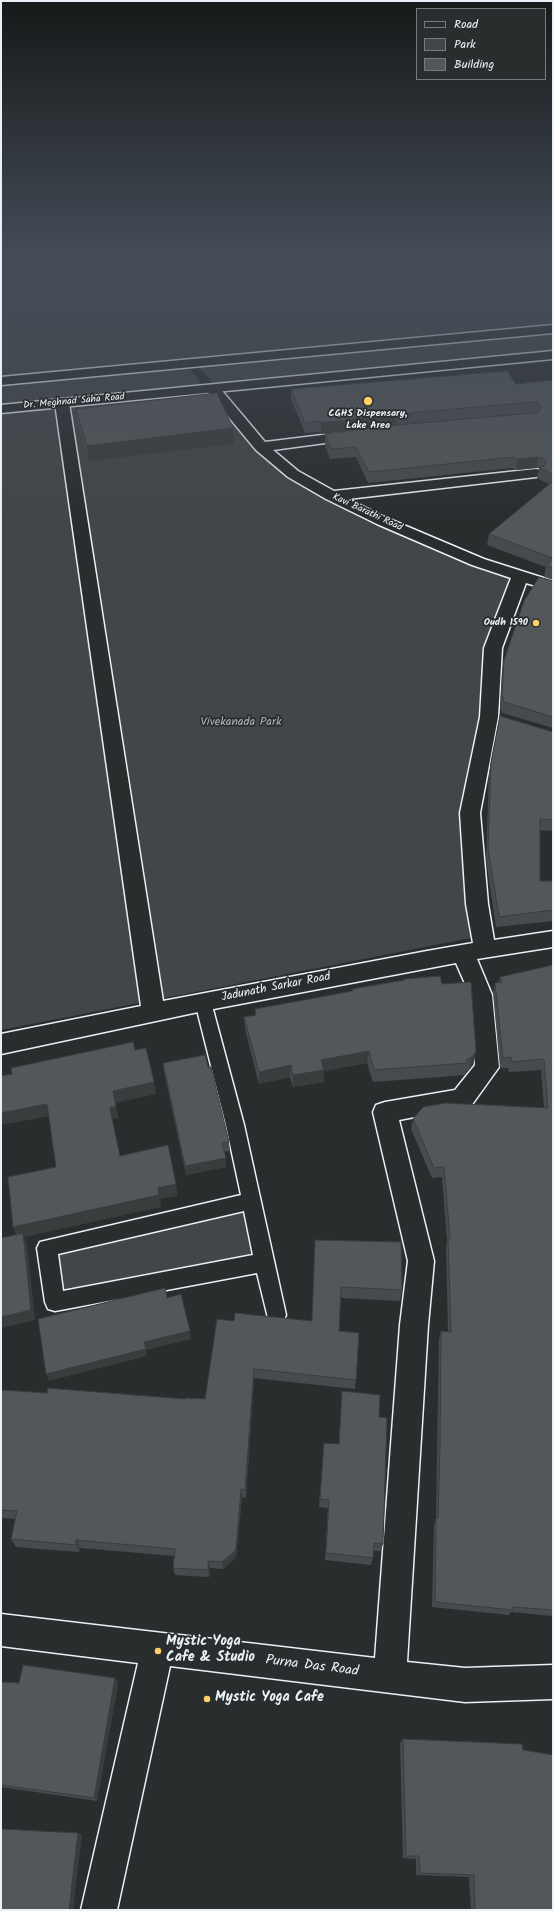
<!DOCTYPE html>
<html>
<head>
<meta charset="utf-8">
<style>
	body { margin:0 }
	#map { position:relative; width:554px; height:1911px; overflow:hidden; background:#2a2d2e; font-family:Kalam,sans-serif }
	canvas { display:block }
	.frame { position:absolute; inset:0; border:2px solid #e8f1f8; pointer-events:none }
	.legend { position:absolute; left:416px; top:8px; width:130px; height:72px; box-sizing:border-box; background:#2a2d2e; border:1px solid #767b7f; margin:0; padding:5px 7px; list-style:none; font-size:12px; color:#e8f1f8 }
	.legend li { display:flex; align-items:center; gap:8px; height:20px }
	.legend b { width:20px; border:1px solid #767b7f }
</style>
</head>
<body>
<div id="map">
<canvas width="554" height="1911"></canvas>
<div class="frame"></div>
<ul class="legend">
<li><b style="height:5px;background:#2a2d2e"></b>Road</li>
<li><b style="height:11px;background:#424648"></b>Park</li>
<li><b style="height:11px;background:#535759"></b>Building</li>
</ul>
</div>
<script>
const ctx = document.querySelector('canvas').getContext('2d');
ctx.lineJoin = 'round';
function paint(path, color) { ctx.fillStyle = color; ctx.fill(path, 'evenodd'); }
const toPath = rows => new Path2D(rows.map(r => 'M' + r).join(''));
function trace(path, color, width, dash) { ctx.strokeStyle = color; ctx.lineWidth = width; ctx.lineCap = dash ? 'butt' : 'round'; ctx.setLineDash(dash || []); ctx.stroke(path); }
function label(font, color, halo, rows, align = 'center') {
  ctx.font = font + ' Kalam,sans-serif'; ctx.lineWidth = 3.5; ctx.setLineDash([]); ctx.textBaseline = 'middle'; ctx.strokeStyle = halo; ctx.fillStyle = color; for (const [text, x, y, turn = 0] of rows) {
    ctx.save(); ctx.translate(x, y); ctx.rotate((+turn || 0) * Math.PI / 180); ctx.textAlign = isNaN(turn) ? turn : align; if (halo) ctx.strokeText(text, 0, 0); ctx.fillText(text, 0, 0); ctx.restore();
  }
}
const green = toPath([
	[1,256,553,256,553,328,1,379],
	[553,331,553,353,216,387,198,366],
	[189,367,205,388,1,407,1,384],
	[209,393,254,448,288,478,371,520,512,579,489,717,464,817,471,938,1,1030,1,413],
	[246,1210,257,1260,63,1295,56,1254]
]);
const lane = toPath([
	[203,995,209,997,211,1002,244,1125,286,1315,283,1322,276,1325,269,1322,257,1273,55,1311,48,1309,45,1302,37,1248,40,1242,241,1195,226,1125,195,1002,197,997,203,995],
	[244,1211,253,1255,63,1291,58,1254,244,1211]
]);
const street = toPath([
	[213,385,218,386,265,442,355,431,360,432,362,435,360,438,355,439,273,450,298,471,334,491,536,469,541,470,543,473,541,476,536,477,348,499,387,518,484,559,553,581,553,591,526,583,502,648,498,717,480,813,488,904,494,940,553,931,553,947,477,959,492,995,499,1067,471,1106,399,1120,434,1261,428,1325,407,1662,465,1668,553,1665,553,1699,465,1702,170,1666,117,1910,81,1910,138,1663,1,1646,1,1614,375,1658,400,1325,408,1261,373,1112,376,1105,385,1102,455,1090,475,1065,470,995,456,963,203,1011,1,1054,1,1034,141,1006,55,403,57,400,62,399,67,400,69,403,163,1001,427,951,473,943,466,904,460,813,480,717,484,648,511,578,472,565,377,524,326,499,288,477,256,450,208,392,206,389,208,386,213,385]
]);
const secondary = toPath([
	[553,325,553,333,1,385,1,377,553,325],
	[553,351,553,359,1,413,1,405,553,351]
]);
const wall = toPath([
	[553,380,553,580,544,577,546,567,487,545,489,534,549,484,537,478,539,468,536,468,516,470,512,468,368,483,356,457,330,459,325,445,325,434,534,413,531,413,396,425,321,434,320,432,305,433,291,399,291,389,516,384],
	[76,409,233,428,234,444,89,461,78,424],
	[553,581,553,728,502,713,500,706,502,671,504,660],
	[500,716,553,732,553,831,540,830,540,881,553,881,553,921,496,927,486,859,489,773],
	[553,965,553,1616,511,1612,509,1615,432,1607,434,1524,436,1519,437,1454,439,1340,441,1331,448,1332,446,1247,447,1241,442,1177,432,1178,411,1129,413,1119,544,1108,541,1070,509,1072,508,1068,500,1068,493,993,495,983,499,982,500,977],
	[404,979,442,984,476,1052,473,1065,469,1070,466,1071,465,1075,373,1082,367,1063,324,1071,324,1082,293,1087,290,1077,259,1084,245,1029,244,1017,255,1015,255,1009,352,991,352,989,404,980],
	[163,1063,208,1067,229,1142,230,1151,224,1152,226,1158,226,1167,186,1175,164,1072],
	[315,1240,402,1290,400,1301,341,1298,339,1331,356,1380,355,1389,254,1378,246,1498,242,1497,236,1557,223,1569,210,1568,209,1577,175,1575,173,1568,174,1556,80,1548,79,1552,16,1547,11,1539,16,1519,1,1518,1,1390,48,1393,185,1399,205,1399,234,1321,312,1321],
	[342,1391,379,1417,383,1544,381,1551,374,1551,373,1558,371,1565,325,1560,328,1508,319,1507,324,1443,339,1444],
	[115,1678,118,1683,97,1801,1,1787,1,1682,19,1683],
	[403,1739,523,1750,553,1910,471,1910,469,1877,416,1875,416,1859,403,1858,400,1743]
]);
const shadedWall = toPath([
	[397,414,396,425,321,434,321,423],
	[233,428,234,444,89,461,87,446],
	[538,457,536,468,516,470,518,459],
	[369,1051,367,1063,324,1071,324,1082,293,1087,293,1075,321,1060],
	[476,1052,473,1065,469,1070,471,1058],
	[291,1065,290,1077,259,1084,259,1072],
	[154,1082,156,1094,115,1103,113,1091],
	[47,1104,50,1116,1,1125,1,1113],
	[116,1106,119,1118,113,1119,110,1108],
	[226,1158,226,1167,186,1175,185,1166],
	[176,1184,178,1196,160,1199,161,1207,24,1237,27,1244,35,1320,1,1328,1,1317,17,1238,13,1227,158,1188],
	[190,1331,191,1339,146,1350,144,1342],
	[146,1349,147,1356,49,1381,46,1374],
	[254,1369,254,1378,246,1498,245,1490],
	[241,1489,242,1497,236,1557,223,1569,222,1562],
	[76,1540,80,1548,79,1552,76,1545],
	[208,1561,210,1568,209,1577,208,1570],
	[115,1678,118,1683,97,1801,94,1798],
	[78,1833,82,1835,73,1910,69,1910]
]);
const building = toPath([
	[507,371,516,384,553,380,553,474,539,468,544,466,546,462,543,458,538,457,518,459,514,457,369,472,356,447,331,449,325,434,397,425,533,413,539,412,541,407,538,403,533,402,397,414,321,423,321,421,305,423,291,389,507,371],
	[217,393,233,428,87,446,76,409,217,393],
	[553,481,553,568,547,566,552,558,489,534,553,481],
	[539,577,553,581,553,717,504,702,502,695,504,660,524,601,539,577],
	[500,716,553,732,553,820,540,819,540,881,553,881,553,910,499,917,488,848,491,762,500,716],
	[553,965,553,1610,512,1607,513,1610,435,1602,436,1518,438,1518,440,1446,441,1331,451,1332,448,1238,450,1238,444,1167,434,1168,413,1119,423,1107,445,1103,548,1108,544,1059,512,1062,511,1057,503,1058,495,983,502,982,500,977,553,965],
	[440,976,442,984,471,982,476,1052,471,1058,467,1059,467,1063,374,1070,369,1051,321,1060,324,1070,293,1075,291,1065,259,1072,244,1017,256,1015,255,1009,353,991,352,989,405,980,404,979,440,976],
	[133,1042,135,1050,146,1048,154,1082,113,1091,116,1106,110,1108,120,1156,168,1145,176,1184,158,1188,159,1195,13,1227,8,1177,56,1167,47,1104,1,1113,1,1076,12,1074,11,1068,133,1042],
	[205,1055,208,1067,211,1067,229,1142,222,1143,226,1158,185,1166,163,1063,205,1055],
	[23,1233,31,1310,1,1317,1,1238,23,1233],
	[315,1240,401,1242,402,1290,341,1287,339,1331,359,1333,356,1380,254,1369,245,1490,241,1489,236,1550,222,1562,208,1561,208,1570,173,1568,175,1549,76,1540,76,1545,11,1539,17,1511,1,1510,1,1390,48,1393,47,1388,185,1399,186,1398,205,1399,217,1319,234,1321,235,1313,312,1321,315,1240],
	[165,1288,167,1298,181,1294,190,1331,144,1342,146,1349,46,1374,38,1319,165,1288],
	[342,1391,380,1395,379,1417,387,1418,383,1544,374,1543,373,1558,326,1553,329,1500,320,1499,324,1443,339,1444,342,1391],
	[23,1665,115,1678,94,1798,1,1785,1,1682,19,1683,23,1665],
	[403,1739,522,1744,523,1750,553,1755,553,1910,475,1910,474,1875,420,1873,419,1856,406,1856,403,1739],
	[1,1829,78,1833,69,1910,1,1910,1,1829]
]);
const markers = [
	[368,401,5,"#ffd166"],
	[536,623,4,"#ffd166"],
	[158,1651,4,"#ffd166"],
	[207,1699,4,"#ffd166"]
];
const farStreetnames = [
	["Dr. Meghnad Saha Road",74,402,-5],
	["Kavi Barathi Road",367,513,25]
];
const farPoinames = [
	["CGHS Dispensary,",368,414],
	["Lake Area",368,426],
	["Oudh 1590",528,623,"right"]
];
const parkNames = [
	["Vivekanada Park",241,723]
];
const streetNames = [
	["Jadunath Sarkar Road",276,988,-11]
];
const nearPoinames = [
	["Mystic Yoga",166,1643],
	["Cafe & Studio",166,1659],
	["Mystic Yoga Cafe",215,1699]
];
const nearStreetnames = [
	["Purna Das Road",312,1667,7]
];
paint(green, '#424648');
trace(lane, '#e8f1f8', 3);
trace(street, '#e8f1f8', 3);
trace(secondary, '#e8f1f8', 3);
paint(lane, '#2a2d2e');
paint(street, '#2a2d2e');
paint(secondary, '#2a2d2e');
paint(wall, '#474b4d');
paint(shadedWall, '#3a3d3e');
paint(building, '#535759');
trace(building, '#3a3d3e', 1);
const sky = ctx.createLinearGradient(0, 0, 0, 524);
sky.addColorStop(0, '#171919');
sky.addColorStop(0.49, '#444c57');
sky.addColorStop(1, '#444c5700');
ctx.fillStyle = sky;
ctx.fillRect(0, 0, 554, 524);
for (const [x, y, r, color] of markers) { const dot = new Path2D(); dot.arc(x, y, r, 0, 2 * Math.PI); ctx.fillStyle = color; ctx.fill(dot); trace(dot, '#2a2d2e', 1.5); }
label('10px', '#e8f1f8', '#2a2d2e', farStreetnames);
label('bold 10px', '#e8f1f8', '#2a2d2e', farPoinames);
label('12px', '#aeb5ba', '#2a2d2e', parkNames);
label('12px', '#e8f1f8', '#2a2d2e', streetNames);
label('bold 14px', '#e8f1f8', '#2a2d2e', nearPoinames, 'left');
label('14px', '#e8f1f8', '#2a2d2e', nearStreetnames);
</script>
</body>
</html>
